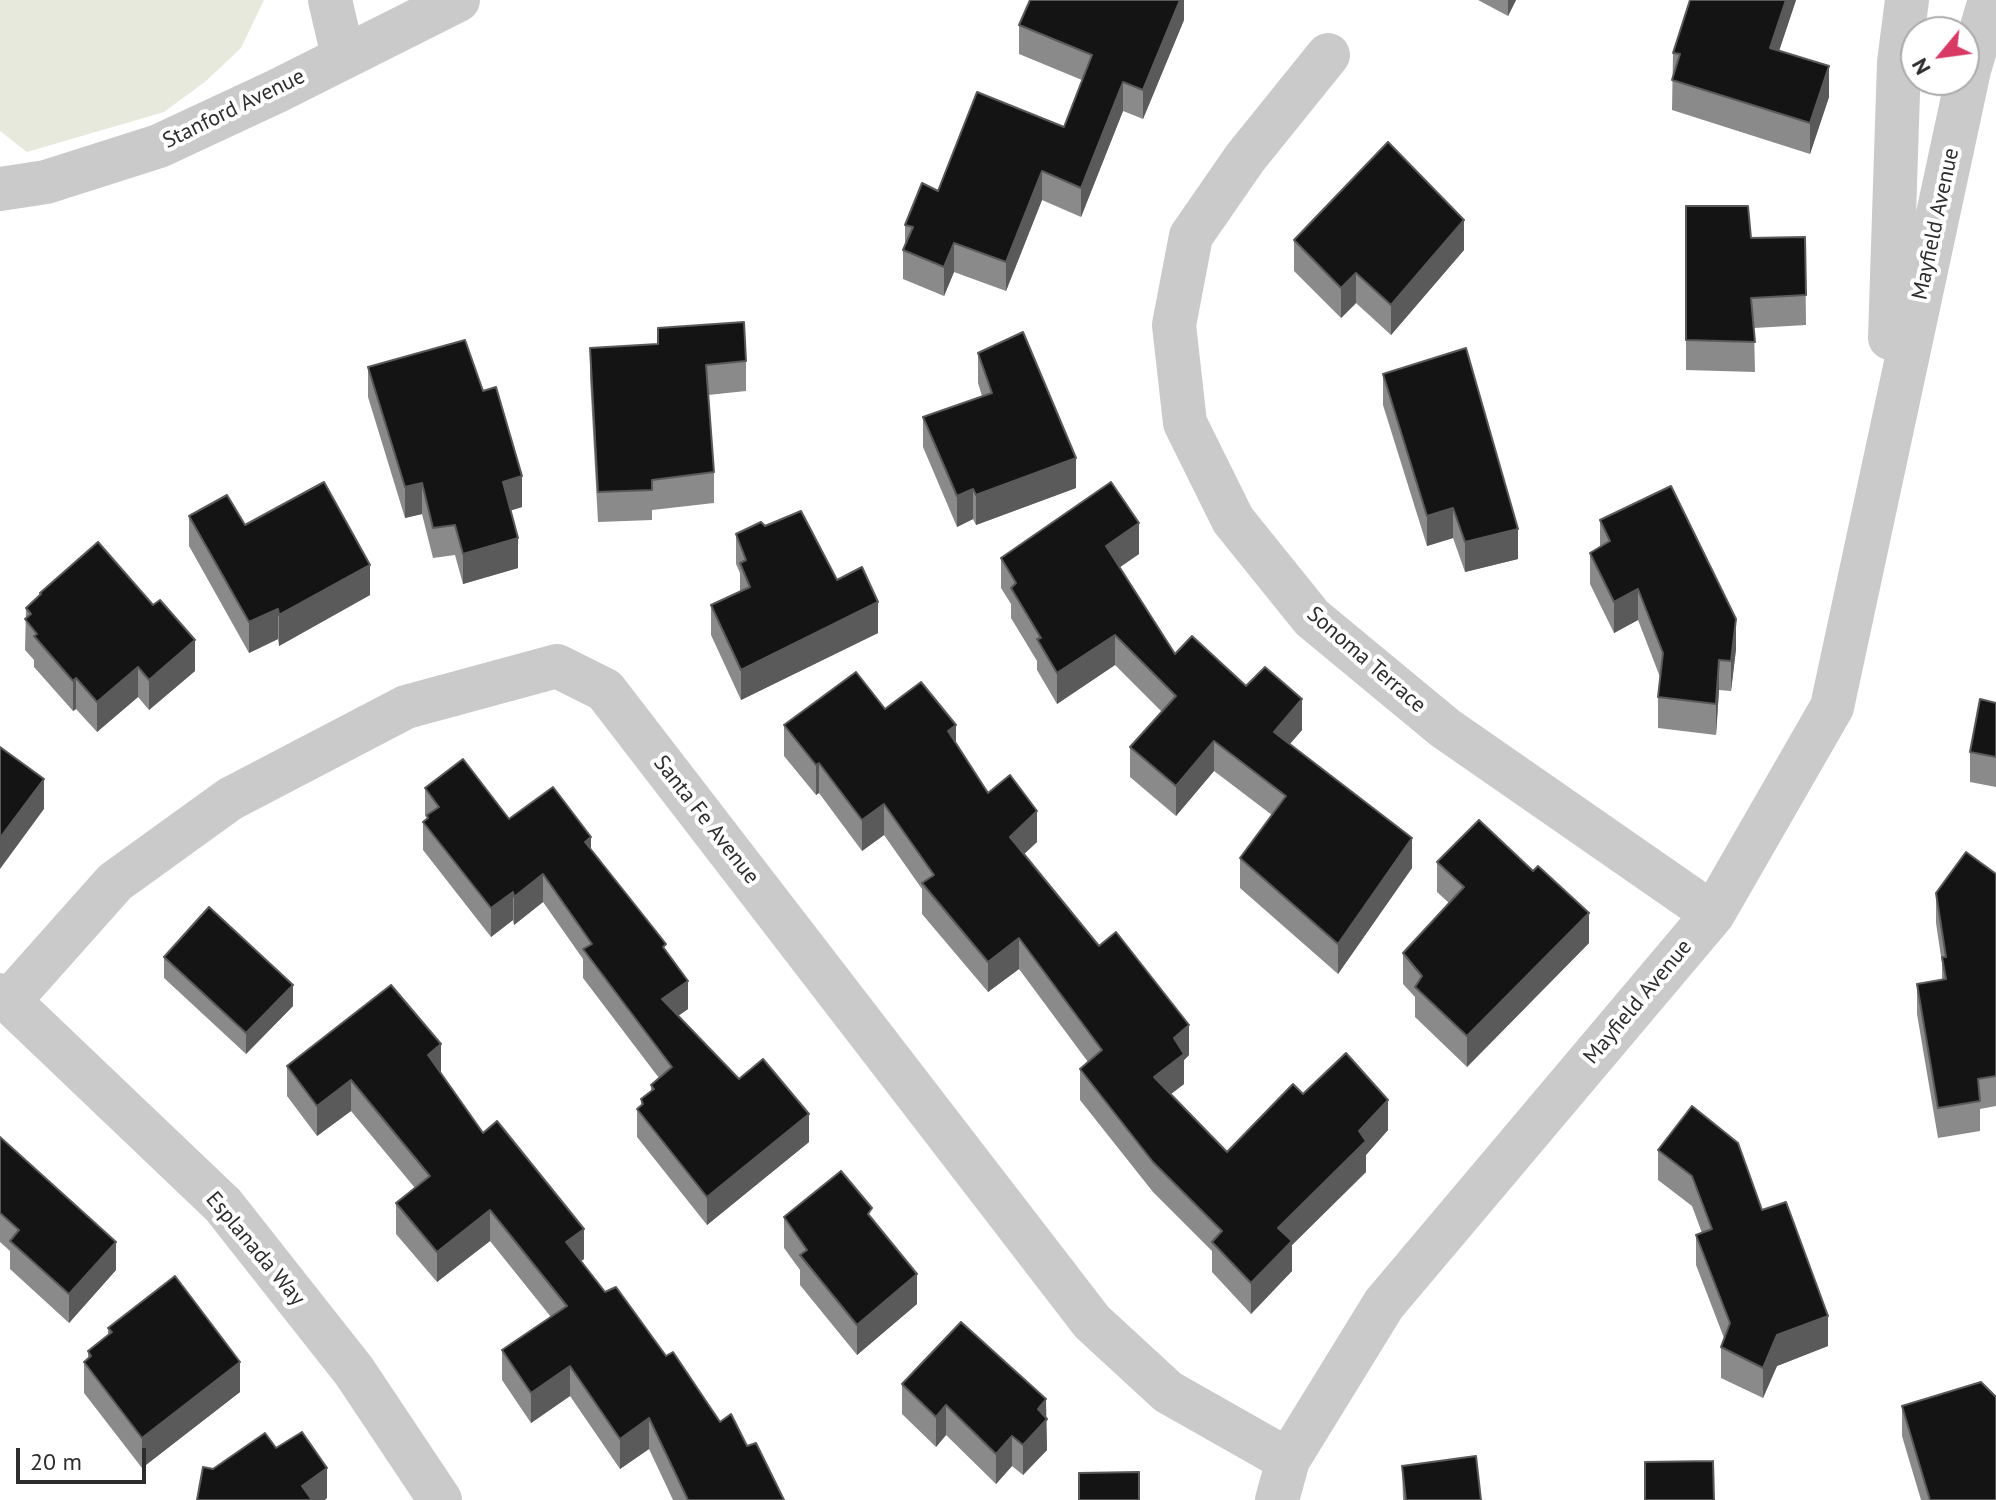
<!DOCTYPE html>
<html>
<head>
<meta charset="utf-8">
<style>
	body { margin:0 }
	#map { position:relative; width:1996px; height:1500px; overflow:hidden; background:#fff; font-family:"PT Sans",sans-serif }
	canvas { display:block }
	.north { position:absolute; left:1900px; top:16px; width:80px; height:80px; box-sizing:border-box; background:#fff; border:2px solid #ababab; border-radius:50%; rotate:241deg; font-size:22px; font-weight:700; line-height:32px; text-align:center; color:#2d2d2d }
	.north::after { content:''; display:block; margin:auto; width:28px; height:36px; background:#d83a65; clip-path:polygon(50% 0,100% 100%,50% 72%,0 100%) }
	.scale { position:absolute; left:16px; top:1448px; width:130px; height:36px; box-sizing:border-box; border:4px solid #2d2d2d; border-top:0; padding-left:10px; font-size:24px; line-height:28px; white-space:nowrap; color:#2d2d2d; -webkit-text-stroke:6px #fff; paint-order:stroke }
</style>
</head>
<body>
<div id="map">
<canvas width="1996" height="1500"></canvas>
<div class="north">N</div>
<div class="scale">20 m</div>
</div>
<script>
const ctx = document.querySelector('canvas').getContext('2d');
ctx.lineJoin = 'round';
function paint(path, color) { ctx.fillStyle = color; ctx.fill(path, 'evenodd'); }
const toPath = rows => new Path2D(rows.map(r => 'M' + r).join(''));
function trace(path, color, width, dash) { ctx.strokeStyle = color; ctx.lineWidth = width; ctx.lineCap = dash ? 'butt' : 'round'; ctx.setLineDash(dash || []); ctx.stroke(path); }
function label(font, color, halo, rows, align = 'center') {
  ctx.font = font + ' "PT Sans",sans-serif'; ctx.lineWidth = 8; ctx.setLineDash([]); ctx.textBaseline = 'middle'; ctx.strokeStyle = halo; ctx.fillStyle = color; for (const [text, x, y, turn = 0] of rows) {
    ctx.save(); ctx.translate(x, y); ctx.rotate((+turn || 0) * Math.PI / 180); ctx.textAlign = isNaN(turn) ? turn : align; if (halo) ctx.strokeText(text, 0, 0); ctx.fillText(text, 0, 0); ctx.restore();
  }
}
const green = toPath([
	[0,0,264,0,241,48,206,81,164,112,27,152,0,131]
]);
const minor = toPath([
	[1328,55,1245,158,1191,236,1174,325,1185,423,1233,520,1312,618,1445,728,1713,914],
	[1890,338,1899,62,1907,0],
	[0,995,9,1001,223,1205,354,1371,440,1500],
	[9,1001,115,882,230,799,406,707,557,666,605,690,1092,1322,1168,1392,1288,1460],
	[1277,1500,1288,1460,1384,1304,1713,914,1832,707,1969,70,1990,0]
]);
const tertiary = toPath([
	[330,0,343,56],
	[0,189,46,182,159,146,277,91,458,0]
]);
const wall = toPath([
	[1184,0,1184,20,1143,119,1123,111,1081,217,1042,200,1006,291,954,272,944,296,903,279,903,250,905,244,905,225,938,191,1064,127,1082,80,1019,54,1019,25],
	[1478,0,1516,0,1508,16],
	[1690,0,1796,0,1779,51,1829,97,1810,154,1672,110,1673,53],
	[1686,206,1751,238,1805,237,1806,325,1754,328,1755,372,1686,370],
	[1294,240,1464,250,1391,335,1356,303,1341,318,1294,271],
	[658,328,746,361,746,391,708,395,714,472,714,503,652,510,652,520,598,522,590,378,590,348,658,344],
	[978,353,1076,488,976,525,973,519,957,527,923,447,923,417,982,396,978,383],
	[368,367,522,507,511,510,518,568,463,584,455,555,433,558,422,514,405,518,368,397],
	[1383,374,1518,559,1465,572,1453,538,1427,546,1383,405],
	[189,516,245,525,370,595,279,646,278,639,249,653,189,546],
	[1600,520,1736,649,1731,691,1719,690,1716,735,1658,728,1658,697,1660,677,1638,620,1614,633,1590,584,1590,553,1600,547],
	[765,526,837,580,878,633,741,700,711,635,711,605,740,592,740,573,736,564,736,534],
	[1139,554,1119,567,1175,654,1246,686,1302,730,1290,744,1412,868,1338,974,1240,888,1240,858,1272,815,1214,771,1176,816,1130,777,1130,747,1162,712,1115,665,1057,704,1037,670,1037,661,1011,618,1011,604,1001,588,1001,558],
	[40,593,195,671,149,710,138,697,97,732,76,709,73,711,34,667,34,660,25,650,26,608,40,596],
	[1996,703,1996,787,1970,782,1970,752],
	[885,709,956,744,988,793,1037,842,1024,854,1189,1055,1184,1060,1184,1084,1171,1094,1227,1152,1303,1094,1388,1130,1366,1155,1366,1172,1292,1245,1292,1271,1251,1314,1212,1272,1212,1251,1153,1192,1080,1100,1080,1069,1088,1062,1019,969,988,992,922,914,922,889,884,835,862,851,819,793,816,795,784,756,784,725],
	[425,788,591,850,666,950,688,1009,678,1016,739,1079,809,1142,707,1225,637,1137,637,1109,641,1105,641,1099,651,1091,651,1085,659,1078,583,978,583,959,543,902,514,925,513,920,491,937,423,850,423,822,427,818,425,816],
	[1437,862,1589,943,1467,1067,1415,1017,1415,997,1403,984,1403,953,1449,903,1437,892],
	[1996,874,1996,1106,1980,1109,1980,1131,1938,1138,1917,1014,1917,984,1942,980,1942,963,1936,923,1936,893],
	[164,957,293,1006,246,1054,164,978],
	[287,1066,441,1073,483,1133,584,1259,581,1261,605,1292,666,1356,720,1422,747,1446,784,1500,673,1500,649,1449,620,1469,570,1396,531,1423,502,1380,502,1350,551,1317,490,1241,437,1282,396,1234,396,1203,415,1188,351,1111,317,1136,287,1096],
	[0,1137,116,1270,69,1323,10,1269,10,1251,0,1242],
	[1658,1150,1762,1210,1828,1346,1777,1366,1763,1398,1721,1378,1721,1347,1724,1338,1696,1265,1696,1235,1702,1233,1692,1206,1658,1180],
	[784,1217,872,1219,917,1304,857,1355,800,1285,800,1270,784,1248],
	[108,1328,240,1392,142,1468,84,1393,84,1362,88,1359,88,1351,108,1335],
	[902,1384,1046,1418,1047,1450,1023,1475,1012,1466,996,1484,946,1435,936,1447,902,1414],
	[1902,1406,1996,1500,1921,1500,1902,1436],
	[1402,1466,1481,1500,1403,1500]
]);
const shadedWall = toPath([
	[1180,0,1184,0,1184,20,1143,119,1143,90],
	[1508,0,1516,0,1508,16],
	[1786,0,1796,0,1770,78,1770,48],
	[1829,66,1829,97,1810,154,1810,123],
	[1123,82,1123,111,1081,217,1081,188],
	[1042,171,1042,200,1006,291,1006,262],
	[1464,220,1464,250,1391,335,1391,305],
	[954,243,954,272,944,296,944,267],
	[1356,273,1356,303,1341,318,1341,288],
	[1076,458,1076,488,976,525,976,495],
	[522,476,522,507,503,513,503,482],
	[422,483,422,514,405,518,405,487],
	[973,489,973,519,957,527,957,496],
	[1453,508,1453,538,1427,546,1427,516],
	[1139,523,1139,554,1106,577,1106,546],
	[1518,529,1518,559,1465,572,1465,542],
	[518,538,518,568,463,584,463,554],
	[370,565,370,595,279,646,279,615],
	[1638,589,1638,620,1614,633,1614,602],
	[878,602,878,633,741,700,741,670],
	[278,609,278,639,249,653,249,622],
	[1736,619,1736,649,1731,691,1731,661],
	[1115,635,1115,665,1057,704,1057,673],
	[195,640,195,671,149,710,149,680],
	[1719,660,1719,690,1716,735,1716,704],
	[138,667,138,697,97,732,97,702],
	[76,678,76,709,73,711,73,681],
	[1302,699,1302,730,1274,762,1274,732],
	[956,725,956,756,948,731],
	[1214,741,1214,771,1176,816,1176,786],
	[819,763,819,793,816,795,816,765],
	[44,779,44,809,0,869,0,838],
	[884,804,884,835,862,851,862,820],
	[1037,811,1037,842,1010,867,1010,837],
	[591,837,591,865,585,842],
	[1412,838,1412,868,1338,974,1338,944],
	[543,874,543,902,514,925,514,897],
	[513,892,513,920,491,937,491,908],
	[1589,913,1589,943,1467,1067,1467,1036],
	[1019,938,1019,969,988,992,988,962],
	[688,981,688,1009,662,1027,662,999],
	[293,985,293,1006,246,1054,246,1033],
	[1189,1025,1189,1055,1184,1060,1184,1084,1154,1107,1154,1077,1174,1038],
	[441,1044,441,1074,428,1055],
	[351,1080,351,1111,317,1136,317,1106],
	[1388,1100,1388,1130,1366,1155,1366,1172,1292,1245,1292,1271,1251,1314,1251,1283,1278,1228,1359,1131],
	[809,1114,809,1142,707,1225,707,1197],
	[490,1210,490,1241,437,1282,437,1252],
	[584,1229,584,1259,566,1272,566,1242],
	[116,1242,116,1270,69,1323,69,1294],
	[917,1274,917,1304,857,1355,857,1325],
	[1828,1316,1828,1346,1777,1366,1763,1398,1763,1368,1777,1335],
	[240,1362,240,1392,142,1468,142,1438],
	[570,1366,570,1396,531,1423,531,1393],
	[1046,1399,1047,1450,1023,1475,1023,1445,1038,1409],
	[946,1405,946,1435,936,1447,936,1417],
	[649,1418,649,1449,620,1469,620,1439],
	[1012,1436,1012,1466,996,1484,996,1454],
	[327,1468,327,1498,325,1500,302,1500,302,1486]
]);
const building = toPath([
	[1030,0,1180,0,1143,90,1123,82,1081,188,1042,171,1006,262,954,243,944,267,903,250,913,227,905,225,922,183,938,191,977,92,1064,127,1092,55,1019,25,1030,0],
	[1690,0,1786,0,1770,48,1829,66,1810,123,1672,80,1680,54,1673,53,1690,0],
	[1388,142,1464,220,1391,305,1356,273,1341,288,1294,240,1388,142],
	[1686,206,1748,206,1751,238,1805,237,1806,295,1751,298,1755,342,1686,340,1686,206],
	[744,322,746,361,706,365,714,472,652,480,652,490,598,492,590,348,658,344,658,328,744,322],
	[1023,332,1076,458,976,495,973,489,957,496,923,417,992,393,978,353,1023,332],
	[465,340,483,391,496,387,522,476,503,482,518,538,463,554,455,525,433,528,422,483,405,487,368,367,465,340],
	[1466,348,1518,529,1465,542,1453,508,1427,516,1383,374,1466,348],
	[324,482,370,565,279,615,278,609,249,622,189,516,227,495,245,525,324,482],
	[1111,482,1139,523,1106,546,1175,654,1192,636,1246,686,1265,667,1302,699,1274,732,1412,838,1338,944,1240,858,1286,796,1214,741,1176,786,1130,747,1176,696,1115,635,1057,673,1037,639,1041,638,1011,588,1016,583,1001,558,1111,482],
	[1671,486,1736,619,1731,661,1719,660,1716,704,1658,697,1663,653,1638,589,1614,602,1590,553,1610,541,1600,520,1671,486],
	[801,511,837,580,862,567,878,602,741,670,711,605,750,587,740,563,746,560,736,534,761,522,765,526,801,511],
	[98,542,153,605,160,600,195,640,149,680,138,667,97,702,76,678,73,681,34,636,37,634,25,619,31,614,26,608,41,594,40,593,98,542],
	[856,672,885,709,921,682,956,725,948,731,988,793,1010,775,1037,811,1010,837,1099,946,1116,932,1189,1025,1174,1038,1184,1054,1154,1077,1227,1152,1293,1084,1303,1094,1346,1053,1388,1100,1359,1131,1366,1141,1278,1228,1292,1241,1251,1283,1212,1242,1222,1231,1153,1162,1080,1069,1102,1050,1019,938,988,962,922,883,934,875,884,804,862,820,819,763,816,765,784,725,856,672],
	[1980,699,1996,703,1996,757,1970,752,1980,699],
	[0,747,44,779,0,838,0,747],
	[463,759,509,819,553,787,591,837,585,842,666,944,663,947,688,981,662,999,739,1079,763,1059,809,1114,707,1197,637,1109,643,1104,641,1099,654,1089,651,1085,672,1067,583,949,592,944,543,874,514,897,513,892,491,908,423,822,428,818,427,815,439,807,425,788,463,759],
	[1479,820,1533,871,1538,866,1589,913,1467,1036,1415,987,1422,976,1403,953,1464,887,1437,862,1479,820],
	[1966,852,1996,874,1996,1076,1978,1079,1980,1101,1938,1108,1917,984,1946,979,1942,957,1946,957,1936,893,1966,852],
	[209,907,293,985,246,1033,164,957,209,907],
	[391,985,441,1044,428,1055,483,1133,497,1121,584,1229,566,1242,605,1292,616,1287,666,1356,673,1352,720,1422,731,1414,747,1446,756,1443,784,1500,688,1500,649,1418,620,1439,570,1366,531,1393,502,1350,567,1306,490,1210,437,1252,396,1203,430,1176,351,1080,317,1106,287,1066,391,985],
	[1692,1106,1738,1143,1762,1210,1786,1202,1828,1316,1777,1335,1763,1368,1721,1347,1730,1323,1696,1235,1712,1229,1692,1176,1658,1150,1692,1106],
	[0,1137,116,1242,69,1294,10,1241,19,1230,0,1213,0,1137],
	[841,1171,872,1208,868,1214,917,1274,857,1325,800,1255,807,1250,784,1217,841,1171],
	[175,1276,240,1362,142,1438,84,1362,91,1356,88,1351,112,1332,108,1328,175,1276],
	[961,1322,1046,1399,1038,1409,1047,1419,1023,1445,1012,1436,996,1454,946,1405,936,1417,902,1384,961,1322],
	[1981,1382,1996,1397,1996,1500,1930,1500,1902,1406,1981,1382],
	[302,1432,327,1468,302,1486,312,1500,197,1500,203,1467,213,1469,265,1433,276,1448,302,1432],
	[1476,1456,1481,1500,1406,1500,1402,1466,1476,1456],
	[1713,1461,1714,1500,1645,1500,1645,1462,1713,1461],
	[1139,1472,1139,1500,1079,1500,1079,1473,1139,1472]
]);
const streetNames = [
	["Stanford Avenue",234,109,-26],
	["Mayfield Avenue",1936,224,-78],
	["Sonoma Terrace",1366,660,41],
	["Santa Fe Avenue",706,820,52],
	["Mayfield Avenue",1638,1002,-50],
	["Esplanada Way",255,1249,50]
];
paint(green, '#e6e9db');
trace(minor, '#cacaca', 44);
trace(tertiary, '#cacaca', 44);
paint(wall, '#8a8a8a');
paint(shadedWall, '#5a5a5a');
paint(building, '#141414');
trace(building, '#5a5a5a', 2);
label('22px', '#2d2d2d', '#fff', streetNames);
</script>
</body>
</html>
